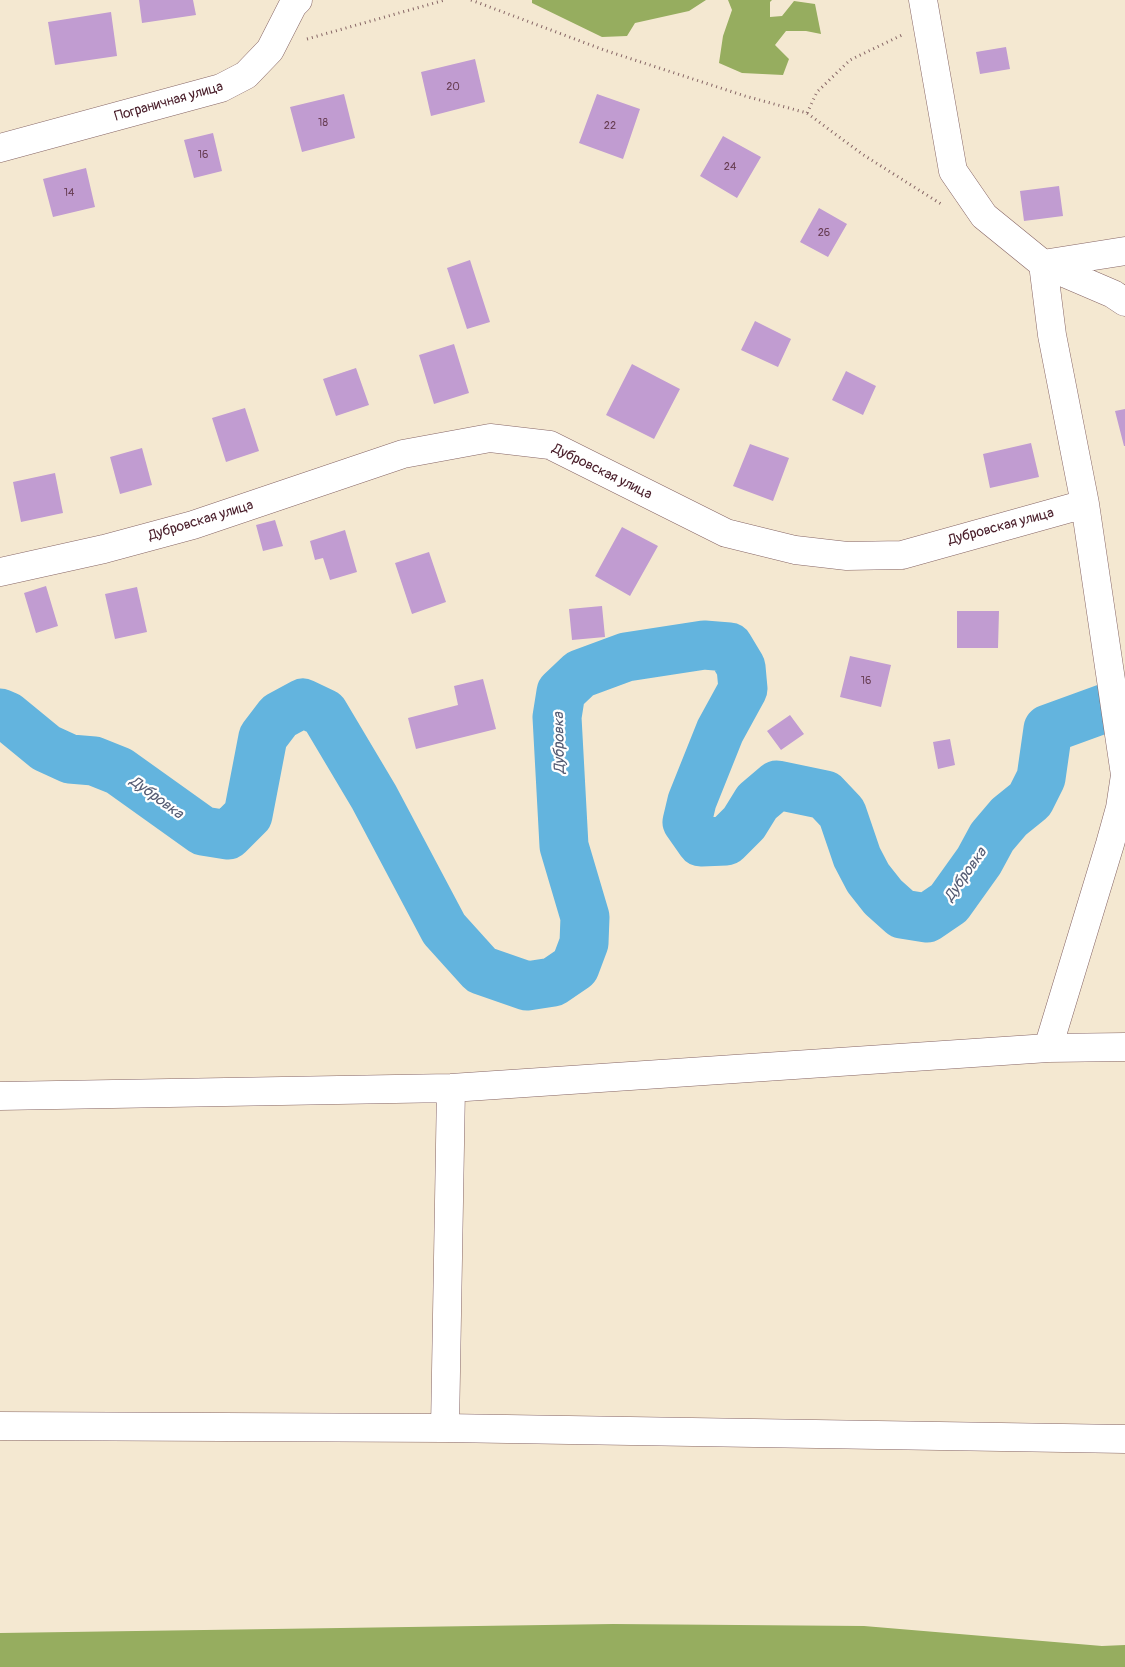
<!DOCTYPE html>
<html>
<head>
<meta charset="utf-8">
<style>
	body { margin:0 }
	canvas { display:block; background:#f4e8d1 }
</style>
</head>
<body>
<canvas width="1125" height="1667"></canvas>
<script>
const ctx = document.querySelector('canvas').getContext('2d');
ctx.lineJoin = 'round';
function paint(path, color) { ctx.fillStyle = color; ctx.fill(path, 'evenodd'); }
const toPath = rows => new Path2D(rows.map(r => 'M' + r).join(''));
function trace(path, color, width, dash) { ctx.strokeStyle = color; ctx.lineWidth = width; ctx.lineCap = dash ? 'butt' : 'round'; ctx.setLineDash(dash || []); ctx.stroke(path); }
function label(font, color, halo, rows, align = 'center') {
  ctx.font = font + ' Pangolin,sans-serif'; ctx.lineWidth = 4.5; ctx.setLineDash([]); ctx.textBaseline = 'middle'; ctx.strokeStyle = halo; ctx.fillStyle = color; for (const [text, x, y, turn = 0] of rows) {
    ctx.save(); ctx.translate(x, y); ctx.rotate((+turn || 0) * Math.PI / 180); ctx.textAlign = isNaN(turn) ? turn : align; if (halo) ctx.strokeText(text, 0, 0); ctx.fillText(text, 0, 0); ctx.restore();
  }
}
const forest = toPath([
	[532,0,706,0,689,11,635,23,627,36,602,37,532,3],
	[728,0,772,0,770,2,770,17,782,16,794,1,815,4,821,34,806,31,786,31,775,45,789,59,783,75,742,73,719,63,723,36,732,10],
	[613,1624,864,1626,1102,1646,1125,1645,1125,1667,0,1667,0,1633]
]);
const river = toPath([
	[0,713,7,716,46,748,70,759,94,761,119,771,203,831,228,835,248,815,263,737,279,716,303,703,324,713,374,797,444,929,481,970,527,986,553,982,575,967,584,943,585,917,564,846,557,717,561,692,580,674,626,657,704,645,729,647,741,667,743,689,720,731,692,801,687,822,701,842,726,841,744,823,757,802,777,785,825,795,842,813,857,857,868,878,883,897,902,914,927,918,949,903,979,861,992,837,1009,817,1030,800,1041,778,1048,729,1125,701]
]);
const building = toPath([
	[139,0,193,0,196,15,142,23],
	[111,12,117,56,55,65,48,22],
	[1006,47,1010,69,980,74,976,52],
	[475,59,485,102,431,116,421,72],
	[344,94,355,138,302,152,290,107],
	[597,94,640,109,623,159,579,143],
	[213,133,222,171,194,178,184,140],
	[723,136,761,157,737,198,700,176],
	[86,168,95,207,53,217,43,179],
	[1059,186,1063,216,1024,221,1020,191],
	[819,208,847,224,828,257,800,242],
	[470,260,490,322,467,329,447,268],
	[755,321,791,339,778,367,741,350],
	[454,344,469,393,434,404,419,355],
	[632,364,680,389,654,439,606,415],
	[356,368,369,405,336,416,323,379],
	[846,371,876,386,863,415,832,400],
	[245,408,259,451,226,462,212,418],
	[1125,409,1125,446,1124,446,1115,411],
	[1031,443,1039,477,990,488,983,454],
	[750,444,789,458,773,501,733,486],
	[142,448,152,485,120,494,110,457],
	[55,473,63,513,21,522,13,482],
	[275,520,283,546,263,551,256,525],
	[622,527,658,546,630,596,595,576],
	[345,530,357,572,330,580,323,558,315,560,310,541],
	[429,552,446,602,412,614,395,563],
	[46,586,58,626,36,633,24,593],
	[137,587,147,632,115,639,105,594],
	[602,606,605,637,572,640,569,609],
	[957,611,999,611,998,648,957,648],
	[850,656,891,665,881,707,840,697],
	[483,679,496,729,416,749,408,718,458,705,454,686],
	[790,715,804,734,781,750,767,731],
	[950,739,955,765,938,769,933,742]
]);
const path = toPath([
	[471,0,604,50,745,96,807,113,862,154,941,204],
	[307,39,445,0],
	[807,113,817,92,850,60,902,35]
]);
const minor = toPath([
	[923,0,953,171,984,216,1043,264,1052,335,1085,504,1125,775,1120,808,1110,844,1048,1048],
	[0,148,221,88,246,75,270,50,293,5,298,0],
	[1043,264,1113,294,1125,302],
	[1043,264,1125,251],
	[0,572,104,549,193,525,403,454,490,438,550,445,726,533,795,550,847,556,902,555,1085,504],
	[0,1096,451,1088,1048,1048,1125,1047],
	[0,1426,445,1428,1125,1439],
	[445,1428,451,1088]
]);
const numberNames = [
	["20",453,87],
	["18",323,123],
	["22",610,126],
	["16",203,155],
	["24",730,167],
	["14",69,193],
	["26",824,233],
	["16",866,681]
];
const streetNames = [
	["Пограничная улица",169,102,-16],
	["Дубровская улица",602,472,26],
	["Дубровская улица",201,521,-17],
	["Дубровская улица",1001,527,-15]
];
const waterNames = [
	["Дубровка",560,743,-91],
	["Дубровка",156,798,36],
	["Дубровка",966,875,-55]
];
paint(forest, '#96ad5f');
trace(river, '#63b4de', 49);
paint(building, '#c19cd1');
trace(minor, '#866565', 29);
trace(path, '#866565', 3, [1, 4]);
trace(minor, '#fff', 28);
label('11px', '#683e54', null, numberNames);
label('14px', '#4a1f2b', '#fff', streetNames);
label('italic 15px', '#545b73', '#fff', waterNames);
</script>
</body>
</html>
